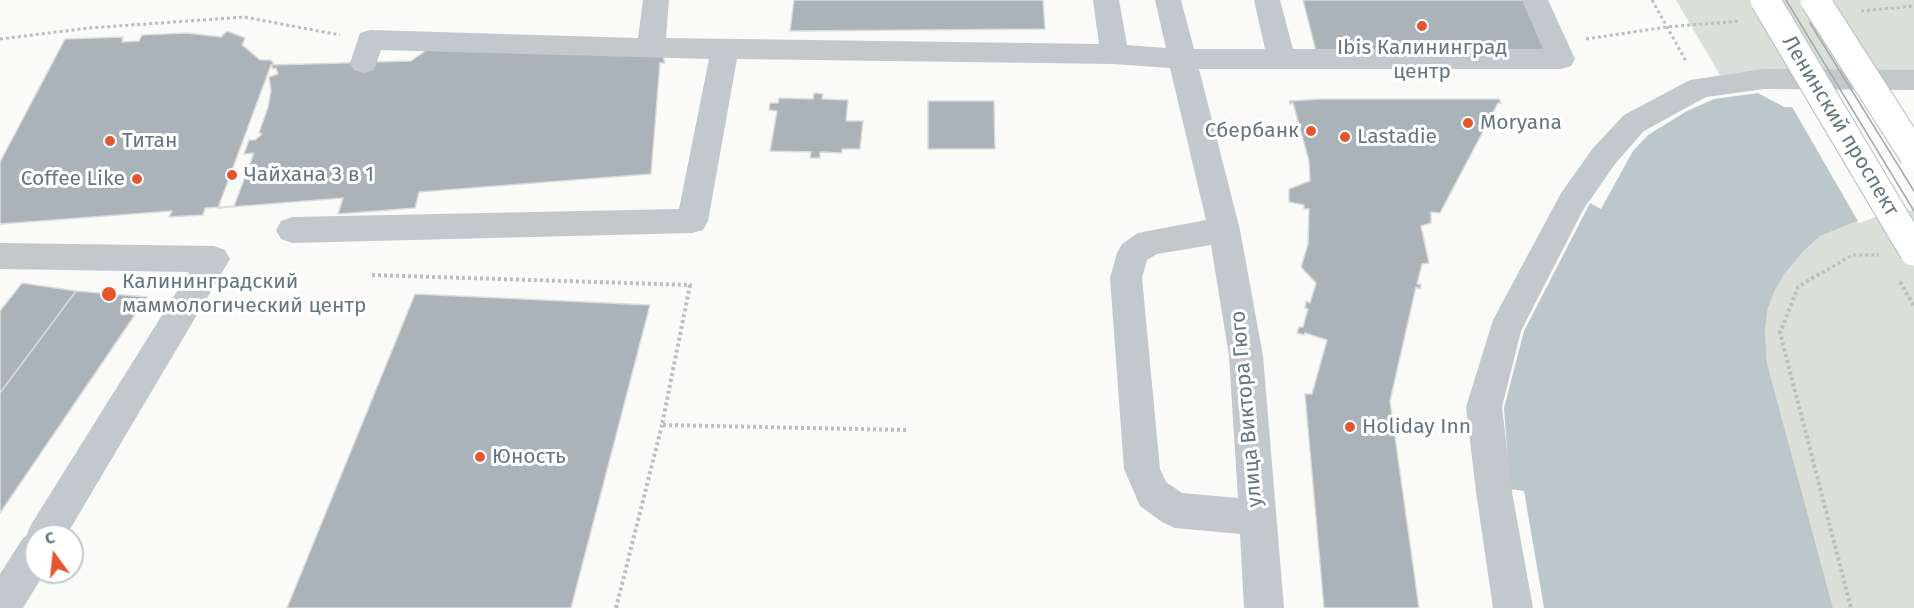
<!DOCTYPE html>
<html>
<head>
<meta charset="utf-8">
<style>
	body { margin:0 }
	#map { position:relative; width:1914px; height:608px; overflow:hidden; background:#fafaf8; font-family:"Fira Sans",sans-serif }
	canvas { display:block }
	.north { position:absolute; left:24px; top:524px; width:60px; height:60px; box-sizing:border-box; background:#fff; border:2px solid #c1c8cd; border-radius:50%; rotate:345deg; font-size:16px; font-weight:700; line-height:24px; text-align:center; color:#657683 }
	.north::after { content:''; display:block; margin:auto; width:21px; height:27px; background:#e4572e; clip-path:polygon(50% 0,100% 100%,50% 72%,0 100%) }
</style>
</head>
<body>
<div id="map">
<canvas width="1914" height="608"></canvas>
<div class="north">С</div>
</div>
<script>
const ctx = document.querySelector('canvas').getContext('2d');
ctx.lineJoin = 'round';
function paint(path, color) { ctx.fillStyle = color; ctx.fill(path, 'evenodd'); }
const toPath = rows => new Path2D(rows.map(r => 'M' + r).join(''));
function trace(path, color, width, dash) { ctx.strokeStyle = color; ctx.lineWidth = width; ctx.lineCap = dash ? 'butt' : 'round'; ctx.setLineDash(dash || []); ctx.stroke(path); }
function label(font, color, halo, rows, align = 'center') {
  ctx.font = font + ' "Fira Sans",sans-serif'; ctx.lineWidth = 6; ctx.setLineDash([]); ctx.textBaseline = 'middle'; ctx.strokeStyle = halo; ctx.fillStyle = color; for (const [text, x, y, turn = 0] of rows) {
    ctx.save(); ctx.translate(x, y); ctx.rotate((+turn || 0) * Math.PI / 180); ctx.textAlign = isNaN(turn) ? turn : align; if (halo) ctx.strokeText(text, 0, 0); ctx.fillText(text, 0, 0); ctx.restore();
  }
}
const green = toPath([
	[1676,0,1914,0,1914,74,1724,82],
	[1914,207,1914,608,1833,608,1767,363,1765,330,1768,308,1775,290,1785,273,1803,252,1820,236,1875,214]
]);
const water = toPath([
	[1758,93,1784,107,1914,111,1875,214,1820,236,1803,252,1785,273,1775,290,1768,308,1765,330,1767,363,1833,608,1544,608,1524,491,1510,489,1504,408,1524,331,1590,203,1601,209,1633,151,1648,135,1687,111,1714,99]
]);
const pier = toPath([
	[1791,105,1914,108,1914,210,1876,217,1859,223]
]);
const building = toPath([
	[794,0,1043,0,1045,29,790,31,794,0],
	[1303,0,1523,0,1547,52,1317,55,1303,0],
	[227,31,245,38,242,45,260,60,271,60,274,64,271,65,273,69,276,68,278,74,269,77,271,91,268,107,259,133,261,133,261,135,255,140,249,140,244,154,254,153,234,206,205,208,203,215,169,217,172,211,0,224,0,162,65,39,123,37,122,42,139,41,142,35,187,33,221,37,227,31],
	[428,49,663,56,665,63,660,63,651,174,419,192,415,208,338,214,343,198,218,208,271,65,411,61,428,49],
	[814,93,823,94,822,99,848,100,846,121,863,121,860,149,842,149,842,153,820,152,820,158,810,158,811,152,770,151,777,111,769,110,770,103,778,103,779,98,813,99,814,93],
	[1321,99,1499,99,1501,103,1498,103,1440,213,1431,212,1431,223,1421,226,1429,263,1422,264,1417,284,1421,285,1420,289,1416,287,1390,401,1419,608,1324,608,1305,394,1312,394,1327,340,1305,333,1304,335,1297,333,1299,327,1303,327,1308,309,1305,308,1306,301,1310,303,1316,283,1301,267,1308,244,1309,209,1304,209,1304,205,1289,202,1289,189,1310,181,1309,161,1293,103,1290,104,1289,101,1321,99],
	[928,101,994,101,995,149,928,149,928,101],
	[22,283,76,291,0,393,0,311,22,283],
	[76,291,147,297,0,513,0,393,76,291],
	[415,294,650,305,571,608,287,608,415,294]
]);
const pathFar1 = toPath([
	[1652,0,1687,63],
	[1861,11,1914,6],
	[0,39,89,28,244,17,340,35],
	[1586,39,1667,27,1740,21],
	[372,275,397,276],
	[1817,276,1852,255,1879,255]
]);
const path = toPath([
	[1819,274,1798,287,1780,333,1851,608],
	[372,275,690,285,662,425,907,430],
	[616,608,662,425]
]);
const minor = toPath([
	[643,0,669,0,666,38,1099,44,1093,0,1119,0,1127,45,1166,48,1155,0,1181,0,1194,49,1265,49,1254,0,1280,0,1293,49,1543,49,1522,0,1548,0,1575,59,1571,66,1561,69,1199,69,1240,230,1263,356,1284,608,1244,608,1240,534,1175,528,1162,522,1140,506,1124,469,1110,278,1117,253,1122,244,1138,233,1206,220,1170,68,1114,64,737,59,708,221,703,230,692,233,292,243,281,239,276,230,281,221,292,217,679,209,709,59,381,50,374,70,364,73,354,70,350,63,360,33,370,30,638,38,643,0],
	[1211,245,1229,356,1238,498,1182,493,1166,482,1160,469,1142,278,1147,260,1157,254,1211,245],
	[1764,69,1914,70,1914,90,1764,89,1706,97,1644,131,1615,164,1583,210,1521,331,1502,407,1512,492,1533,608,1493,608,1476,492,1466,407,1493,320,1561,193,1593,148,1624,115,1690,80,1764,69],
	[0,243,214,246,225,250,230,259,66,536,36,536,36,572,45,572,23,608,0,608,0,574,23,538,26,536,32,523,189,272,0,269,0,243]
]);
const tram = toPath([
	[1786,0,1914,211],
	[1810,23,1914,191]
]);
const pathBridge = toPath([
	[1900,282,1914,306]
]);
const majorBridge = toPath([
	[1765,0,1914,251],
	[1815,0,1914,155]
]);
const markers = [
	[1422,26,6,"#e4572e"],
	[1468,123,6,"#e4572e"],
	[1311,131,6,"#e4572e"],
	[1345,137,6,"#e4572e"],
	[110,141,6,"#e4572e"],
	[232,175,6,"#e4572e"],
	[137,179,6,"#e4572e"],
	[109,294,8,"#e4572e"],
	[1350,427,6,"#e4572e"],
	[480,457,6,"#e4572e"]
];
const poiNames = [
	["Ibis Калининград",1422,48,"center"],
	["центр",1422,72,"center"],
	["Moryana",1480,123],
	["Сбербанк",1299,131,"right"],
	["Lastadie",1357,137],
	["Титан",122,141],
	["Чайхана 3 в 1",244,175],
	["Coffee Like",125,179,"right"],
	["Калининградский",122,282],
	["маммологический центр",122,306],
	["Holiday Inn",1362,427],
	["Юность",492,457]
];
const streetNames = [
	["Ленинский проспект",1840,126,59],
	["улица Виктора Гюго",1247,409,-95]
];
paint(green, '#dadfd7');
paint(water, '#bbc7cb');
paint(pier, '#fafaf8');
paint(building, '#aab3b9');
trace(building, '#dcdcda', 1.5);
trace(pathFar1, '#bbbfc2', 3, [3, 3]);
trace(path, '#bbbfc2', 4, [3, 3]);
paint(minor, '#c3c8cc');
trace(tram, '#a2aab0', 1.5);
trace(majorBridge, '#b5babe', 31, []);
trace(pathBridge, '#bbbfc2', 4, [3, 3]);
trace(majorBridge, '#fff', 29);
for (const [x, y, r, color] of markers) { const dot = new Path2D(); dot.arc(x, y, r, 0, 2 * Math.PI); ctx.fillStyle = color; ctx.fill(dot); trace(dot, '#fff', 2); }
label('21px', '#657683', '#fff', poiNames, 'left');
label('21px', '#657683', '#fff', streetNames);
</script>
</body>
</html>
